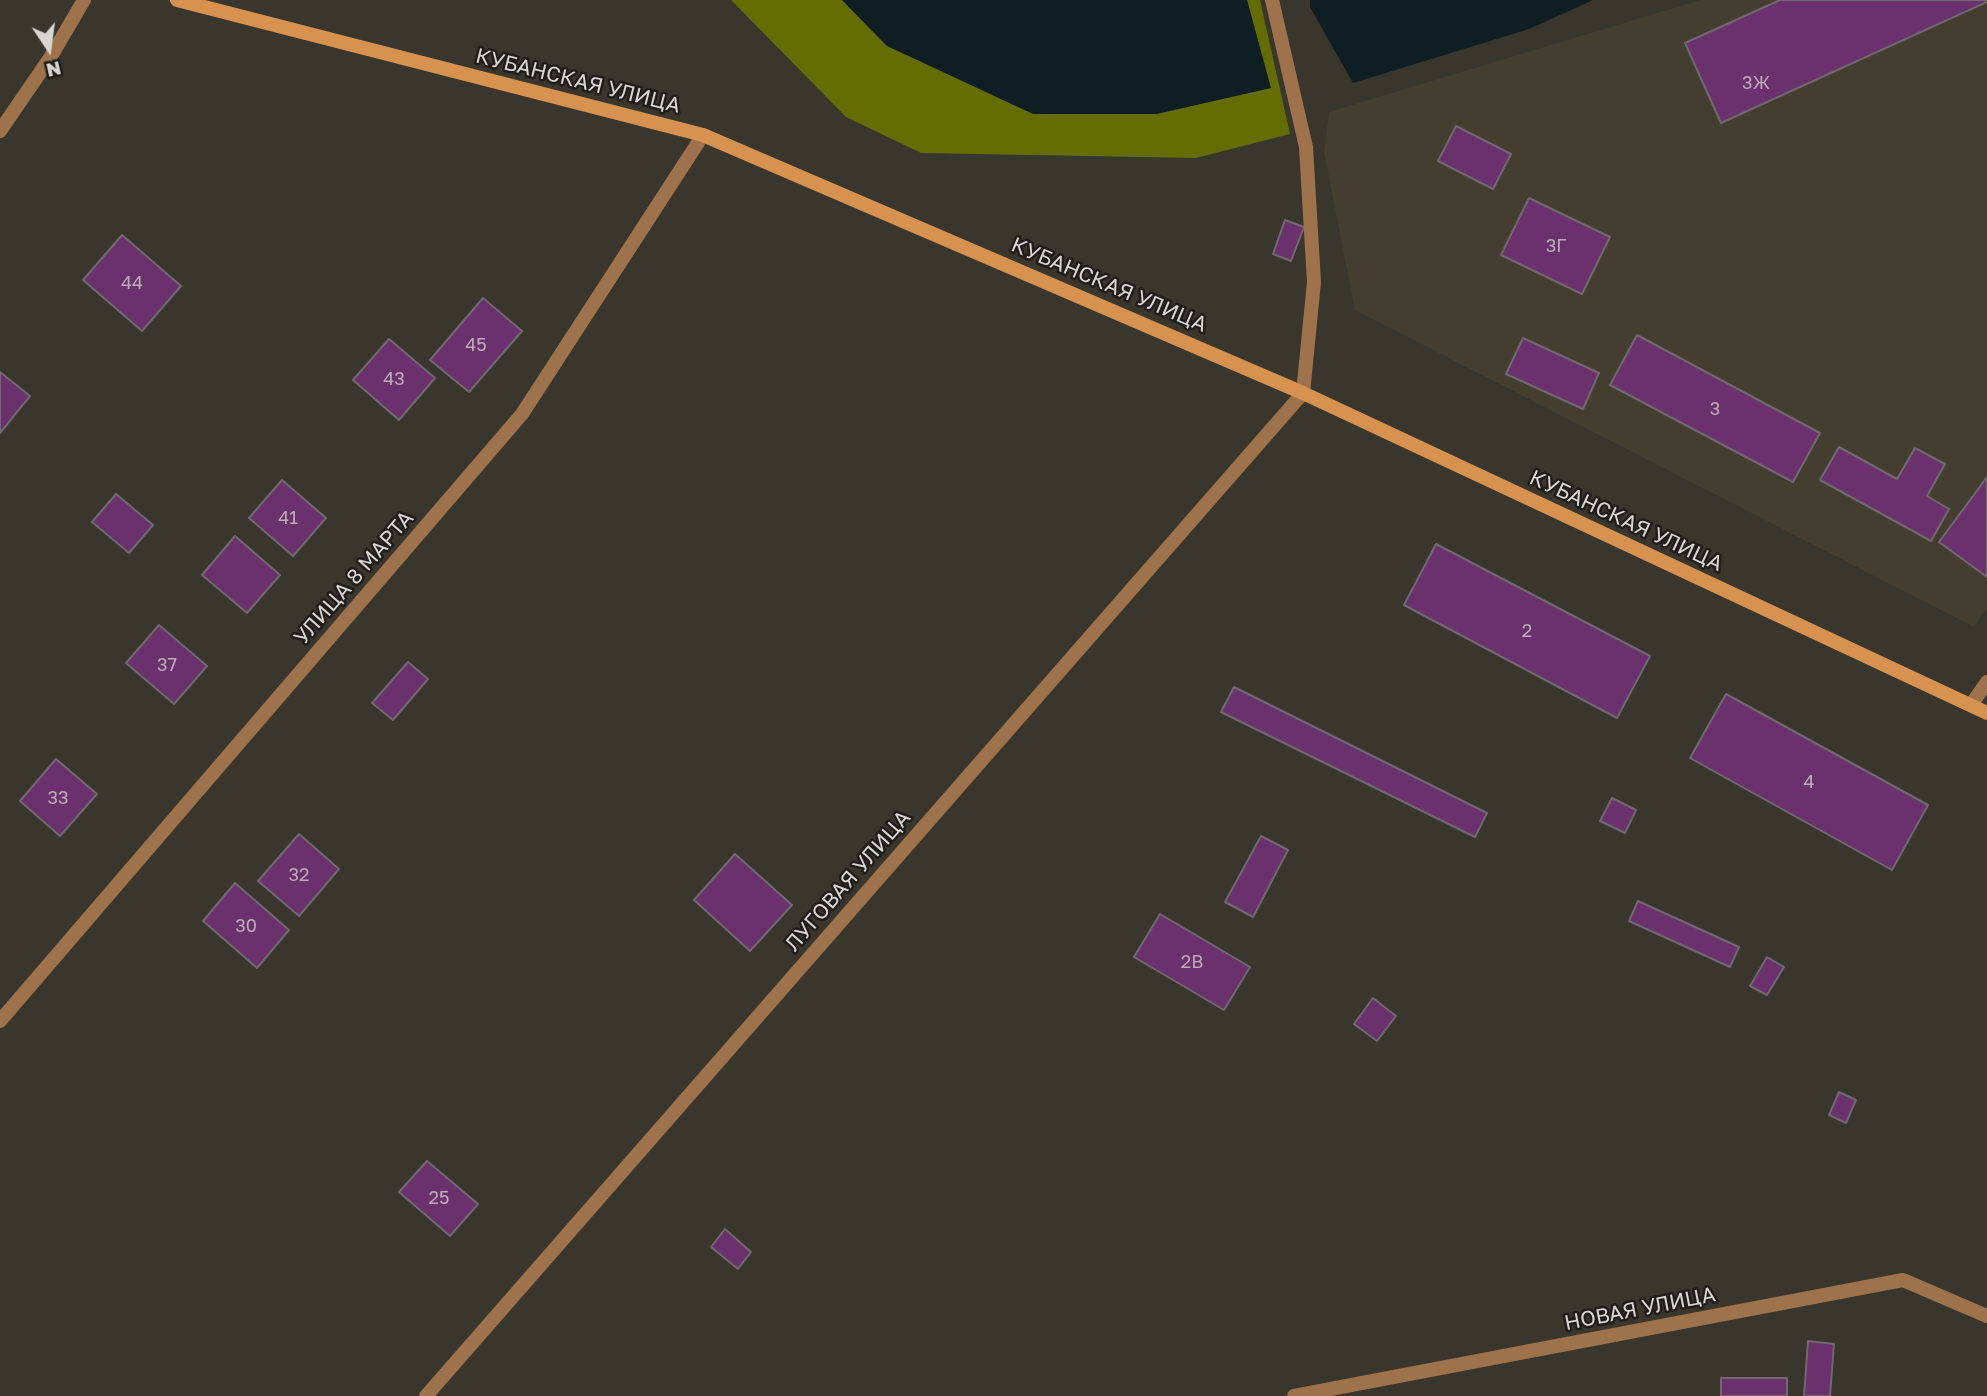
<!DOCTYPE html>
<html>
<head>
<meta charset="utf-8">
<style>
	body { margin:0 }
	#map { position:relative; width:1987px; height:1396px; overflow:hidden; background:#39362e; font-family:"Golos Text",sans-serif }
	canvas { display:block }
	.north { position:absolute; left:14px; top:14px; width:70px; height:70px; -webkit-text-stroke:5px #1f1e1a; paint-order:stroke; rotate:167deg; font-size:19px; font-weight:700; line-height:28px; text-align:center; color:#d8d6d1 }
	.north::after { content:''; display:block; margin:auto; width:24px; height:32px; background:#d8d6d1; clip-path:polygon(50% 0,100% 100%,50% 72%,0 100%) }
</style>
</head>
<body>
<div id="map">
<canvas width="1987" height="1396"></canvas>
<div class="north">N</div>
</div>
<script>
const ctx = document.querySelector('canvas').getContext('2d');
ctx.lineJoin = 'round';
function paint(path, color) { ctx.fillStyle = color; ctx.fill(path, 'evenodd'); }
const toPath = rows => new Path2D(rows.map(r => 'M' + r).join(''));
function trace(path, color, width, dash) { ctx.strokeStyle = color; ctx.lineWidth = width; ctx.lineCap = dash ? 'butt' : 'round'; ctx.setLineDash(dash || []); ctx.stroke(path); }
function label(font, color, halo, rows, align = 'center') {
  ctx.font = font + ' "Golos Text",sans-serif'; ctx.lineWidth = 5; ctx.setLineDash([]); ctx.textBaseline = 'middle'; ctx.strokeStyle = halo; ctx.fillStyle = color; for (const [text, x, y, turn = 0] of rows) {
    ctx.save(); ctx.translate(x, y); ctx.rotate((+turn || 0) * Math.PI / 180); ctx.textAlign = isNaN(turn) ? turn : align; if (halo) ctx.strokeText(text, 0, 0); ctx.fillText(text, 0, 0); ctx.restore();
  }
}
const built = toPath([
	[1700,0,1987,0,1987,609,1974,627,1355,310,1324,152,1329,112]
]);
const forest = toPath([
	[731,0,842,0,887,46,1270,88,1247,0,1260,0,1290,134,1196,158,921,153,846,117]
]);
const water = toPath([
	[842,0,1247,0,1271,88,1157,114,1033,114,887,46],
	[1310,0,1593,0,1529,29,1353,83,1310,7]
]);
const building = toPath([
	[1780,0,1987,0,1987,2,1721,123,1685,43,1780,0],
	[1456,126,1511,154,1493,189,1438,161,1456,126],
	[1529,198,1610,237,1582,294,1501,255,1529,198],
	[1285,220,1304,227,1291,261,1273,254,1285,220],
	[122,235,181,286,142,331,83,280,122,235],
	[483,298,522,331,469,392,430,360,483,298],
	[1637,335,1820,433,1793,482,1610,385,1637,335],
	[1523,338,1599,373,1583,409,1506,374,1523,338],
	[389,339,435,378,399,420,353,380,389,339],
	[0,372,30,396,0,433,0,372],
	[1839,447,1897,479,1915,448,1945,464,1927,496,1949,509,1931,541,1820,480,1839,447],
	[1987,477,1987,577,1939,542,1987,477],
	[282,480,326,518,293,556,249,518,282,480],
	[116,494,153,525,129,553,92,522,116,494],
	[235,536,280,575,247,613,202,575,235,536],
	[1436,544,1650,656,1617,718,1404,605,1436,544],
	[159,625,207,666,174,704,126,663,159,625],
	[408,662,428,679,393,720,372,703,408,662],
	[1234,687,1487,813,1475,837,1221,712,1234,687],
	[1726,694,1928,805,1892,870,1690,758,1726,694],
	[56,759,97,794,60,836,20,801,56,759],
	[1612,798,1636,810,1625,833,1600,821,1612,798],
	[299,834,339,869,299,916,258,881,299,834],
	[1261,836,1288,850,1253,917,1225,902,1261,836],
	[735,854,792,905,750,951,694,900,735,854],
	[235,883,289,930,257,968,203,921,235,883],
	[1638,901,1739,947,1730,967,1629,921,1638,901],
	[1160,914,1250,967,1224,1010,1134,957,1160,914],
	[1767,957,1784,967,1767,995,1750,986,1767,957],
	[1373,998,1396,1016,1377,1041,1354,1024,1373,998],
	[1839,1092,1856,1100,1846,1123,1829,1115,1839,1092],
	[427,1161,478,1204,450,1236,399,1192,427,1161],
	[725,1229,751,1252,738,1269,711,1247,725,1229],
	[1808,1341,1834,1344,1830,1396,1804,1396,1808,1341],
	[1721,1378,1787,1378,1787,1396,1721,1396,1721,1378]
]);
const service = toPath([
	[1272,0,1306,147,1314,282,1303,393]
]);
const minor = toPath([
	[0,131,50,58,84,0],
	[1971,705,1987,682],
	[0,1021,522,414,703,135],
	[426,1396,1303,393],
	[1294,1396,1903,1280,1987,1316]
]);
const secondary = toPath([
	[177,0,703,135,1303,393,1987,713]
]);
const numberNames = [
	["3Ж",1756,83],
	["3Г",1556,246],
	["44",132,283],
	["45",476,345],
	["43",394,379],
	["3",1715,409],
	["41",288,518],
	["2",1527,631],
	["37",167,665],
	["4",1809,782],
	["33",58,798],
	["32",299,875],
	["30",246,926],
	["2В",1192,962],
	["25",439,1198]
];
const streetNames = [
	["КУБАНСКАЯ УЛИЦА",578,81,14],
	["КУБАНСКАЯ УЛИЦА",1109,285,23],
	["КУБАНСКАЯ УЛИЦА",1626,521,25],
	["УЛИЦА 8 МАРТА",354,578,-49],
	["ЛУГОВАЯ УЛИЦА",848,881,-49],
	["НОВАЯ УЛИЦА",1640,1309,-11]
];
paint(built, '#433e30');
paint(forest, '#646d02');
paint(water, '#0e1e22');
paint(building, '#6a316c');
trace(building, '#706970', 2);
trace(service, '#9e724a', 14);
trace(minor, '#9e724a', 14);
trace(secondary, '#d8924f', 14);
label('18px', '#bcadb8', null, numberNames);
label('21px', '#d8d6d1', '#1f1e1a', streetNames);
</script>
</body>
</html>
